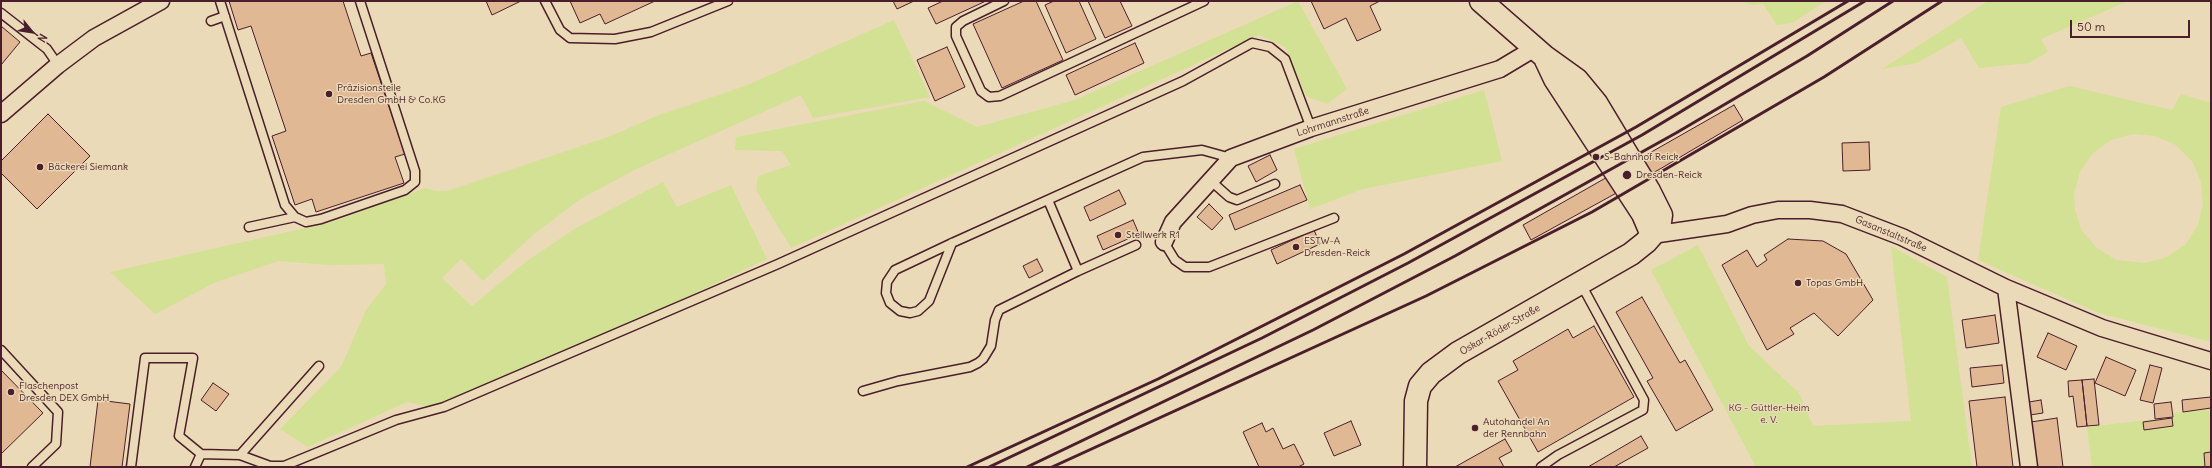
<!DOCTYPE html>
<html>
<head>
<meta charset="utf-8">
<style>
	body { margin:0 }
	#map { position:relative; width:2212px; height:468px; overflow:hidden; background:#ebdab7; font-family:Delius,sans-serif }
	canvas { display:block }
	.frame { position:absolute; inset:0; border:2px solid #4a1f2b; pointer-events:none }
	.north { position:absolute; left:12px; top:12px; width:40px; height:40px; -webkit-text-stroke:3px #ebdab7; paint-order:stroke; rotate:120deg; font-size:11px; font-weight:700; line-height:16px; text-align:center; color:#4a1f2b }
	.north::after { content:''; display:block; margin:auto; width:14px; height:18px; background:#4a1f2b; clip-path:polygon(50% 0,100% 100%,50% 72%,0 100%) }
	.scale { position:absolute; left:2070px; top:20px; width:120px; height:18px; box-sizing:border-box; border:2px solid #4a1f2b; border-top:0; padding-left:5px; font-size:12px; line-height:14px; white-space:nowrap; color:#4a1f2b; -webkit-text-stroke:3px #ebdab7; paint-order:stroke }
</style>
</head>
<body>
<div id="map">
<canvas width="2212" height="468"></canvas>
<div class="frame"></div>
<div class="north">N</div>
<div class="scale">50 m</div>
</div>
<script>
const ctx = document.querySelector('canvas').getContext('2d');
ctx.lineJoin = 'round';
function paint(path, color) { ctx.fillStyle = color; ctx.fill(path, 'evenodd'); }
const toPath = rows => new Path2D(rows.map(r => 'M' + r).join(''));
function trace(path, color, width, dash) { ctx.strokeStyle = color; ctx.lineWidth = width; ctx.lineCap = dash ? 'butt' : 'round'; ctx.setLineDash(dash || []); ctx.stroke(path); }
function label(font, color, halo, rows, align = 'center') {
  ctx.font = font + ' Delius,sans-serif'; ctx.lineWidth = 3; ctx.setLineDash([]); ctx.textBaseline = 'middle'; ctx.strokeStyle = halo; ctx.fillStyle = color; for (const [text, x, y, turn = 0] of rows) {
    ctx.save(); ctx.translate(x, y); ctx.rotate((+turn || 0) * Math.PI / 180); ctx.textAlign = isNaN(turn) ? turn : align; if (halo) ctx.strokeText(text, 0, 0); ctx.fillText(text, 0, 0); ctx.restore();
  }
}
const green = toPath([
	[1298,1,1347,89,1327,104,1306,96,1285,47,1259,35,791,248,756,190,758,176,791,165,782,151,735,150,736,137,924,101,977,127,1075,100],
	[1740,1,1826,1,1792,23,1777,25,1763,4,1752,5],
	[1988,1,2128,1,2041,39,2048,52,2029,63,1979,68,1961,38,1917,63,1882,69],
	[894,20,930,97,813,118,801,95,634,170,579,200,533,235,483,281,461,259,442,278,472,306,527,261,576,228,663,182,677,207,731,185,767,259,647,316,431,407,407,402,308,447,280,429,341,367,366,310,386,284,384,264,329,265,278,261,214,283,155,314,110,272,332,222,425,188,437,191,447,191,608,137,659,115,745,86],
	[2069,86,2172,110,2181,94,2211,103,2211,342,2099,313,1978,260,2001,107],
	[2133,134,2155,136,2176,145,2192,161,2201,182,2203,204,2198,225,2186,244,2167,257,2146,263,2116,260,2097,248,2082,231,2075,210,2074,193,2080,172,2093,153,2111,140],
	[1484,90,1502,161,1363,189,1310,209,1294,149],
	[1698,245,1749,346,1799,393,1813,426,1911,421,1891,246,1947,277,1972,467,1756,467,1651,270],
	[2211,409,2211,467,2092,467,2087,427,2173,417,2173,413]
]);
const building = toPath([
	[229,1,343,1,361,56,371,53,405,154,395,157,404,183,316,212,312,199,295,205,272,136,286,131,251,26,238,30,229,1],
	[486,1,521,1,492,15,486,1],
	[570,1,655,1,605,24,600,14,580,23,570,1],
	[893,1,914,1,897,9,893,1],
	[943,1,986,1,936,24,928,8,943,1],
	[1024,1,1036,1,1063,60,1002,88,973,24,1024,1],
	[1054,1,1079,1,1096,39,1066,53,1045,5,1054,1],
	[1088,1,1120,1,1132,26,1105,38,1088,1],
	[1311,1,1380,1,1370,6,1381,30,1357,41,1346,18,1324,29,1311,1],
	[1,26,20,42,1,65,1,26],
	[1135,43,1144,63,1075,95,1066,75,1135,43],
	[947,47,965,87,935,101,917,60,947,47],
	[1734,105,1743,120,1660,169,1531,240,1523,225,1734,105],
	[48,114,90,156,37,209,1,173,1,161,48,114],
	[1869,142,1870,170,1843,171,1842,143,1869,142],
	[1270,155,1277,170,1256,182,1248,166,1270,155],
	[1300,185,1307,200,1235,230,1229,215,1300,185],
	[1119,190,1126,204,1090,221,1084,207,1119,190],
	[1209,204,1223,218,1212,230,1197,217,1209,204],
	[1133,220,1139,234,1103,250,1097,236,1133,220],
	[1314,230,1320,244,1277,264,1271,250,1314,230],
	[1788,239,1823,241,1846,254,1873,300,1838,336,1814,313,1790,328,1794,334,1767,350,1722,265,1747,250,1757,267,1767,260,1764,255,1788,239],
	[1037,259,1043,271,1029,278,1023,266,1037,259],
	[1642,297,1680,363,1685,360,1713,410,1676,431,1647,381,1653,378,1616,312,1642,297],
	[1995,315,1999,343,1966,348,1962,320,1995,315],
	[1594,326,1634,397,1538,452,1498,381,1518,370,1513,361,1568,329,1573,338,1594,326],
	[2048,333,2077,346,2066,370,2037,357,2048,333],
	[2106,357,2136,370,2125,396,2095,383,2106,357],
	[2002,365,2004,383,1972,387,1970,368,2002,365],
	[2150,365,2162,368,2153,403,2140,400,2150,365],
	[1,370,43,413,1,454,1,370],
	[2094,379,2099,425,2087,426,2082,380,2094,379],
	[2082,380,2087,426,2077,427,2073,396,2069,397,2068,381,2082,380],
	[213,383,229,394,216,411,201,400,213,383],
	[2005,397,2013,467,1977,467,1969,401,2005,397],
	[2211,397,2211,408,2183,412,2182,400,2211,397],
	[98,400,130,404,122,467,90,467,98,400],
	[2041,400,2043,413,2030,415,2029,402,2041,400],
	[2171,402,2173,417,2155,419,2154,404,2171,402],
	[2057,418,2063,467,2037,467,2031,422,2057,418],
	[2172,418,2173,426,2144,430,2143,422,2172,418],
	[1351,421,1361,445,1334,456,1324,433,1351,421],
	[1262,423,1266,432,1273,428,1283,449,1294,444,1304,464,1298,467,1259,467,1243,432,1262,423],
	[1641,436,1648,448,1614,467,1588,467,1641,436],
	[1505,439,1512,451,1499,458,1504,467,1455,467,1505,439],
	[2211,452,2211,467,2205,467,2204,453,2211,452]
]);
const lane = toPath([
	[220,1,285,205,295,217,306,222,321,219,405,190,415,182,415,171,360,1],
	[545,1,560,30,570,38,615,39,651,32,728,1],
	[1004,1,963,21,956,27,956,36,981,91,989,97,1000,96,1204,1],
	[1,13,47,49,58,65],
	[211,21,225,16],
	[1211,181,1229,197,1237,200,1275,184],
	[249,227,295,217],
	[1164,242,1175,260,1185,267,1209,267,1334,218],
	[952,243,929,301,918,311,910,313,900,311,890,303,886,293,887,282,895,270,952,243,1143,157,1202,150,1231,158],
	[1078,271,1136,245],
	[1,350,58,412,56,444,32,467],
	[863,391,898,381,970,367,978,363,983,359,991,346,995,320,999,310,1078,271,1048,200],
	[240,455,270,466,284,466,396,420,444,407,778,264,1183,81,1252,43,1270,47,1285,59,1311,128],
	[131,467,145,358,193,358,179,436,201,454,240,455,319,366],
	[195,467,201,454],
	[1541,467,1558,455,1643,410,1644,400,1581,284]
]);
const street = toPath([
	[1,114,58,65,94,38,161,1],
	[1652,235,1727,224,1752,215,1778,210,1810,210,1842,214,1902,237,2006,288,2102,328,2211,361],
	[1164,242,1173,222,1231,158,1311,128,1500,69,1535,48],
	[2006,288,2029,467]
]);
const secondary = toPath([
	[1546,60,1555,79,1643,214,1652,235],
	[1415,467,1416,401,1420,386,1431,373,1458,353,1631,254,1646,242,1659,227,1660,222,1661,215,1649,191,1596,103,1577,80,1545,57,1481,1]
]);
const rail = toPath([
	[967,467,1158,379,1404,254,1636,127,1848,1],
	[989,467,1262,338,1408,263,1642,135,1865,1],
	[1027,467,1313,330,1455,256,1676,133,1807,56,1893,1],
	[1052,467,1426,296,1592,212,1824,77,1942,1]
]);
const markers = [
	[329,94,4,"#4a1f2b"],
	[1596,157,4,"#4a1f2b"],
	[40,167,4,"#4a1f2b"],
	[1627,175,5,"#4a1f2b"],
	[1118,235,4,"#4a1f2b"],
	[1296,247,4,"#4a1f2b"],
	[1798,283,4,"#4a1f2b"],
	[11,392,4,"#4a1f2b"],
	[1475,428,4,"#4a1f2b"]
];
const poiNames = [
	["Präzisionsteile",337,88],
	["Dresden GmbH & Co.KG",337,100],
	["S-Bahnhof Reick",1604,157],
	["Bäckerei Siemank",48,167],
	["Dresden-Reick",1636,175],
	["Stellwerk R1",1126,235],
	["ESTW-A",1304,241],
	["Dresden-Reick",1304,253],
	["Topas GmbH",1806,283],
	["Flaschenpost",19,386],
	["Dresden DEX GmbH",19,398],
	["Autohandel An",1483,422],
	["der Rennbahn",1483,434]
];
const streetNames = [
	["Lohrmannstraße",1333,122,-18],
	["Gasanstaltstraße",1891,234,23],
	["Oskar-Röder-Straße",1500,330,-30]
];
const parkNames = [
	["KG - Güttler-Heim",1769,408],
	["e. V.",1769,420]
];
paint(green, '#d2e194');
paint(building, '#e1b894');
trace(building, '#4a1f2b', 1);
trace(lane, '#4a1f2b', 11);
trace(street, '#4a1f2b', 19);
trace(secondary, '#4a1f2b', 25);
trace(lane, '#ebdab7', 8);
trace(street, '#ebdab7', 16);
trace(secondary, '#ebdab7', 22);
trace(rail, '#4a1f2b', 3);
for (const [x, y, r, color] of markers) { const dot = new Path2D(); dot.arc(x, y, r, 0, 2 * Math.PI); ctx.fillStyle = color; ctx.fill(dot); trace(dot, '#ebdab7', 1.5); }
label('10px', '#4a1f2b', '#ebdab7', poiNames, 'left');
label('10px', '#4a1f2b', '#ebdab7', streetNames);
label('10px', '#5e3c3b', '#ebdab7', parkNames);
</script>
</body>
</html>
